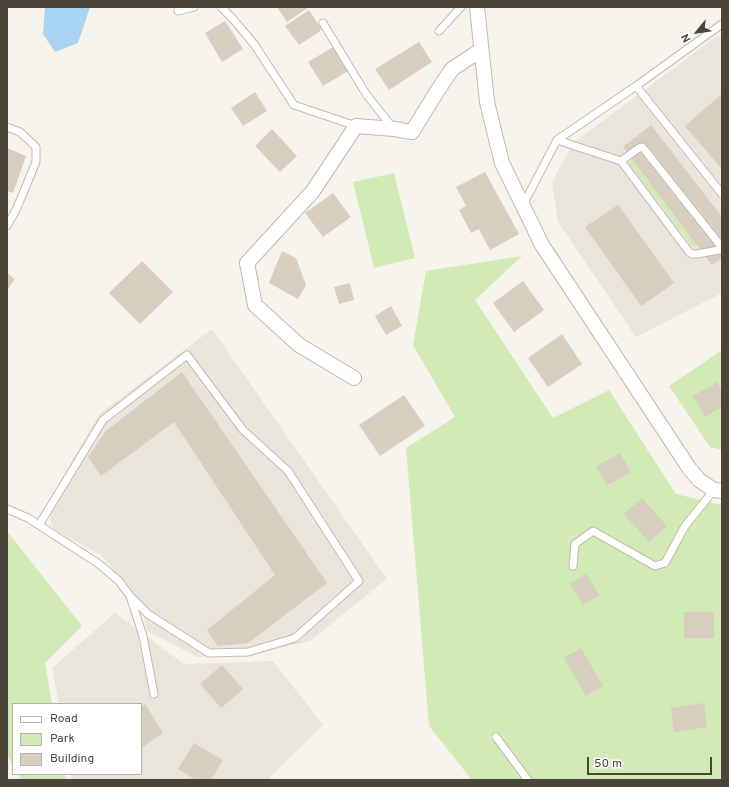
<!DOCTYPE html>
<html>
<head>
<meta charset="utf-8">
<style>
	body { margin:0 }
	#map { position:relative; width:729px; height:787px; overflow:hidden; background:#f6f3ec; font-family:Overpass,sans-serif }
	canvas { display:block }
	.frame { position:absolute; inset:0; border:8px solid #4b4439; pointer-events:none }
	.legend { position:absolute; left:12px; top:703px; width:130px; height:72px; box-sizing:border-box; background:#fff; border:1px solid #b7b4b0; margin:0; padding:5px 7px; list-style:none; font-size:12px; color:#4b4439 }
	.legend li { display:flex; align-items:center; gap:8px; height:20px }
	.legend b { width:20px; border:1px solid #b7b4b0 }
	.north { position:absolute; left:677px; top:12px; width:40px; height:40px; -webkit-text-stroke:3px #fff; paint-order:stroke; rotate:241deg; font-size:11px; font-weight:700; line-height:16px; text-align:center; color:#4b4439 }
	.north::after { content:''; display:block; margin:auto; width:14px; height:18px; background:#4b4439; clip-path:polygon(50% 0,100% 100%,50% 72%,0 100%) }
	.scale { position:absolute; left:587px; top:757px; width:125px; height:18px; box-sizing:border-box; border:2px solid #4b4439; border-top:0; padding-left:5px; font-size:12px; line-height:14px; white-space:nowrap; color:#4b4439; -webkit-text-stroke:3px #fff; paint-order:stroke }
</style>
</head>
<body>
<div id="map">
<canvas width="729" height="787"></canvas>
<div class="frame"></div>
<ul class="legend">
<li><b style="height:5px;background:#fff"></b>Road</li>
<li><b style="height:11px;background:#d2eab5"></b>Park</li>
<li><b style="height:11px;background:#d8cfc1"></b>Building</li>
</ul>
<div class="north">N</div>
<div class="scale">50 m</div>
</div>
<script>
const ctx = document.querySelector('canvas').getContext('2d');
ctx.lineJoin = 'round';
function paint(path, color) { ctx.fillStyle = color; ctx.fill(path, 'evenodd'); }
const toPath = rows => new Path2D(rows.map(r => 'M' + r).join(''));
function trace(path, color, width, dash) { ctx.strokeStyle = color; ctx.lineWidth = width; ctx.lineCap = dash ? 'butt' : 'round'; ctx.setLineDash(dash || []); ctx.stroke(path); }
const residential = toPath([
	[716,37,722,37,722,293,636,337,558,222,552,182,573,143],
	[212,329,387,579,310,641,259,653,198,657,147,631,140,601,101,555,53,529,48,509,48,503,99,414],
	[115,613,184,664,273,661,323,725,267,780,72,780,71,774,141,774,141,704,59,704,52,668]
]);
const green = toPath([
	[641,154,711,244,692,246,629,163],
	[394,173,415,258,374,268,353,182],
	[522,256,475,300,553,418,609,390,676,494,722,505,722,780,472,780,429,726,406,448,455,417,413,345,426,271],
	[722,350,722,450,710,447,669,386],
	[7,531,82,626,45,663,52,704,13,704,13,766,7,755],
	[18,774,65,774,67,780,21,780]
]);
const water = toPath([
	[45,7,90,7,78,43,55,52,43,34]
]);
const building = toPath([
	[277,7,309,7,287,22],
	[309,10,322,30,299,45,285,26],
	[225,21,243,49,222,62,205,33],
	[419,42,432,62,389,90,375,69],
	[333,47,348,71,323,86,308,62],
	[255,92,267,111,243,126,231,108],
	[722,94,722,169,685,126],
	[651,125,722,217,722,258,712,265,623,147],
	[272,129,297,156,280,172,255,146],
	[7,148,26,156,13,193,7,191],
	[485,172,519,234,490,250,479,229,471,233,459,210,466,206,456,187],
	[333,193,351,217,323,237,305,213],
	[618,205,674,283,641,306,585,227],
	[282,251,296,258,306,285,298,299,269,283],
	[142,261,173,292,140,324,109,293],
	[7,273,15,279,7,290],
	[523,281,544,310,514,332,493,303],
	[350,283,354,300,339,304,334,287],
	[391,306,402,326,386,335,375,316],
	[562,334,582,364,548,387,528,358],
	[182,372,327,583,248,643,218,646,207,630,275,575,174,422,101,476,88,457,106,431],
	[717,382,722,391,722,407,705,417,693,396],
	[404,395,425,426,380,456,359,425],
	[620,453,631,473,607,485,596,466],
	[642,498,667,526,649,542,624,514],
	[586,574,599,595,583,605,570,584],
	[684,612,714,612,714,638,684,638],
	[581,648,603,686,586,696,564,658],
	[222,665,243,689,221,708,200,684],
	[704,703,707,727,674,732,671,708],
	[145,704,163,733,141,748,141,707],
	[194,743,223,760,211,780,196,780,178,769]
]);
const lane = toPath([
	[221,7,233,19,254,44,294,105,356,126],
	[178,11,194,7],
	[323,23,366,94,393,128],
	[439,31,461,7],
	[636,86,722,194],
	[7,127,20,132,36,147,36,162,16,210,7,226],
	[557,140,621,161,689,252,692,254,697,254,719,250,721,248,720,245,644,149,642,147,639,148,621,161],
	[523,205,557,140,636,86,722,24],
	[7,509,28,518,99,564,119,581,130,596,143,636,154,694],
	[39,525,103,420,187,355,243,430,288,471,359,581,295,638,248,652,209,653,148,614,130,596],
	[573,566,575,544,593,531,655,566,665,563,685,526,714,490],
	[496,737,528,780]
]);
const street = toPath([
	[477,7,487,102,502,163,542,245,689,468,699,480,714,490,722,491],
	[354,378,299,345,255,305,247,263,313,191,356,126,394,129,412,132,436,93,452,69,481,50]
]);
paint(residential, '#eae5da');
paint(green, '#d2eab5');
paint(water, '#a9d4f2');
paint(building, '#d8cfc1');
trace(lane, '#c2bbae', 9);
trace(street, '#c2bbae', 16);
trace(lane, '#fff', 7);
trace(street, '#fff', 14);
</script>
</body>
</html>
